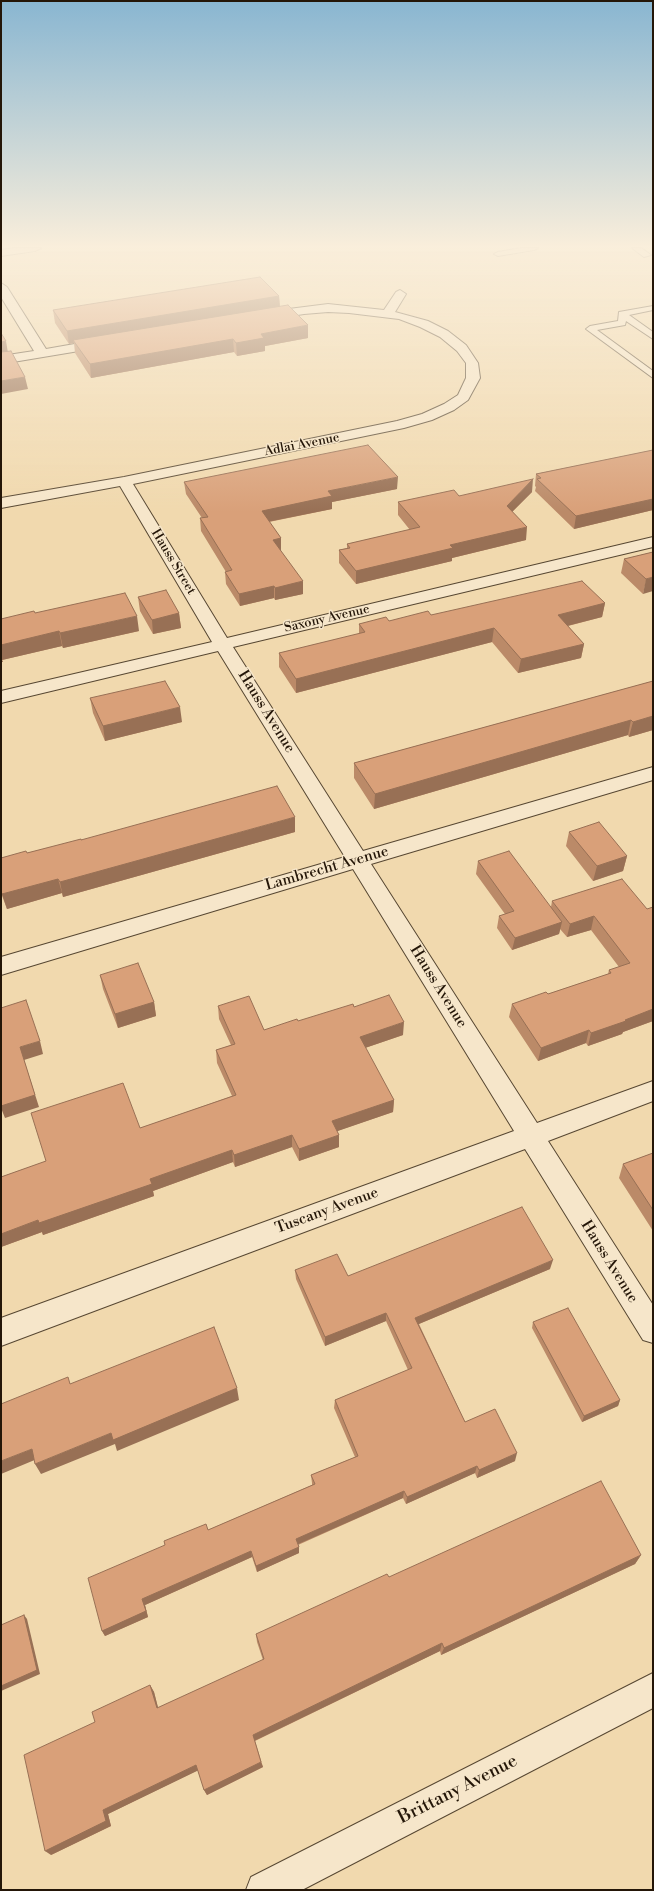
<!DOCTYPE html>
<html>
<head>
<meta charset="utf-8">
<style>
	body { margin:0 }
	#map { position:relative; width:654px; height:1891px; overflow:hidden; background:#f1d9ae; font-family:"Libre Bodoni",serif }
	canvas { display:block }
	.frame { position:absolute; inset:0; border:2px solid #241608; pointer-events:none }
</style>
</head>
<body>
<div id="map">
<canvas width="654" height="1891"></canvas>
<div class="frame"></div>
</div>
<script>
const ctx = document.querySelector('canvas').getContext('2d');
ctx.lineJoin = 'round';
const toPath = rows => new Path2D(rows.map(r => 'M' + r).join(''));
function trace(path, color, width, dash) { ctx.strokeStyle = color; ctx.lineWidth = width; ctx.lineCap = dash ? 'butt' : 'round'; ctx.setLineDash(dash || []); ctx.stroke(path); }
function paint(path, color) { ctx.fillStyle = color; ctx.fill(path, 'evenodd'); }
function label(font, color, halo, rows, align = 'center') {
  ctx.font = font + ' "Libre Bodoni",serif'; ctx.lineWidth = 3; ctx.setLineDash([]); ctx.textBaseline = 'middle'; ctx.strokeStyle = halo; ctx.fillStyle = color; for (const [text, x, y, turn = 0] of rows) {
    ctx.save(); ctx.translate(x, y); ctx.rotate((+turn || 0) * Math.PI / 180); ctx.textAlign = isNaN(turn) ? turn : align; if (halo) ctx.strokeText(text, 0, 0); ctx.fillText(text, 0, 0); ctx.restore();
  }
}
const service = toPath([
	[522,248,538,248,534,250,498,256,494,254,498,252,522,248],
	[632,248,641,248,651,255,644,257,632,248],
	[653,306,653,310,629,315,653,332,653,339,626,321,625,325,597,330,653,371,653,378,586,329,590,326,618,321,619,312,653,306]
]);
const minor = toPath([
	[14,248,41,248,35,251,1,256,1,250,14,248],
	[1,283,7,287,46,349,103,339,107,340,109,343,107,346,103,347,1,364,1,356,34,351,1,297,1,283],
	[400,290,406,294,395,312,428,321,448,331,466,345,478,363,480,378,468,400,454,410,432,420,404,428,133,484,227,638,653,537,653,547,233,647,363,851,653,767,653,780,371,864,537,1123,653,1081,653,1101,548,1141,653,1305,653,1343,643,1340,525,1149,1,1346,1,1318,514,1131,353,869,1,975,1,957,345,857,218,651,1,703,1,691,212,642,120,486,1,508,1,498,124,477,397,421,422,414,444,404,458,395,466,378,466,363,457,351,440,337,420,327,399,319,349,313,328,312,304,314,265,320,259,316,265,312,328,304,384,310,396,292,400,290],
	[653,1673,653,1708,302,1890,246,1890,251,1877,653,1673]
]);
const wall = toPath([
	[279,296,280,307,308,338,265,346,265,351,237,356,234,352,91,378,75,353,74,343,69,344,55,323,53,310],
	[653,450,653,510,574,529,535,491,536,487,535,486,536,474],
	[184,482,397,489,332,502,332,509,269,522,281,538,281,551,303,594,275,600,274,598,240,606,226,584,225,572,226,572,201,531,200,518,202,518,186,494],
	[532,492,512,512,526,540,452,558,452,561,356,584,339,563,339,550,347,548,347,544,410,530,398,515,398,502,459,496],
	[653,552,643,594,621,573,624,559],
	[138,597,179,613,181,628,153,634,140,611],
	[605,603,602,617,568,626,584,644,581,658,518,673,492,642,296,693,279,667,279,653,359,634,359,624,389,621,431,615],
	[1,619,139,631,63,648,62,646,2,660,3,662,1,662],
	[653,681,653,730,629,737,628,735,374,809,354,778,354,763],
	[90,698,182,722,105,741,93,713],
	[295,832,63,897,62,893,7,909,1,893,1,858,27,853,81,840],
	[569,832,627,856,623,871,593,881,566,846],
	[478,861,551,907,552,901,647,909,653,907,653,1021,623,1032,622,1034,588,1046,586,1043,538,1061,509,1017,512,1004,548,994,608,974,609,970,619,967,591,930,567,937,560,929,559,934,512,950,497,928,499,916,505,914,476,874],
	[100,975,154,1002,156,1016,118,1028,103,989],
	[218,1006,264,1030,354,1007,403,1035,365,1048,394,1100,393,1112,337,1131,339,1135,339,1147,299,1161,292,1147,235,1167,233,1162,153,1191,154,1196,43,1235,42,1232,1,1247,1,1177,232,1096,217,1063,216,1050,231,1045,219,1019],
	[653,1153,653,1231,619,1178,623,1164],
	[550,1269,419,1324,465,1422,515,1461,477,1478,475,1473,406,1504,403,1498,298,1545,299,1547,299,1553,257,1572,252,1557,145,1605,148,1617,105,1636,102,1631,208,1530,312,1485,312,1483,311,1475,355,1457,334,1408,335,1400,408,1370,386,1321,325,1346,296,1279,295,1270,348,1276],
	[533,1322,620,1400,618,1406,582,1422,532,1328],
	[641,1555,635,1564,441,1655,440,1651,255,1741,263,1767,207,1795,204,1790,198,1770,108,1814,111,1826,51,1855,95,1722,150,1685,154,1692,158,1708,263,1660,257,1642,256,1634,389,1577]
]);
const shadedWall = toPath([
	[279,296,280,309,73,340,74,343,69,344,67,331],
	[308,325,308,338,265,346,265,351,237,356,236,343,261,334],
	[233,339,234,352,91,378,90,364],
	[6,341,8,353,1,355,1,342],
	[25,377,28,389,1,394,1,381],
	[398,477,397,489,332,502,332,509,262,523,262,511,328,491],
	[533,479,532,492,505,519,507,506],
	[653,499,653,510,574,529,576,516],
	[527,527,526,540,452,558,452,561,356,584,356,571,450,545],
	[281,538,281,551,273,553,273,540],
	[653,577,653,591,643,594,646,579],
	[303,581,303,594,275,600,275,588],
	[274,586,274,598,240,606,239,594],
	[605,603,602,617,555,629,558,615],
	[179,613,181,628,153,634,152,620],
	[137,616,139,631,63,648,60,633],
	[494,628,492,642,296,693,296,679],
	[59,631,62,646,2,660,3,662,1,662,1,645],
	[584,644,581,658,518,673,521,659],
	[180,707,182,722,105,741,103,726],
	[653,716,653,730,629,737,633,722],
	[631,720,628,735,374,809,375,794],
	[295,817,295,832,63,897,60,882],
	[627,856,623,871,593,881,597,866],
	[58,879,62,893,7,909,2,894],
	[594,916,591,930,567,937,570,924],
	[562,922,559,934,512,950,515,938],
	[154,1002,156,1016,118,1028,115,1014],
	[653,1009,653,1021,623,1032,622,1034,588,1046,591,1033],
	[404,1022,403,1035,359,1050,360,1037],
	[589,1030,586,1043,538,1061,541,1048],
	[40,1041,43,1054,24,1060,39,1107,5,1118,1,1108,1,1106,20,1047],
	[394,1100,393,1112,332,1133,332,1121],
	[292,1135,292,1147,235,1167,234,1155],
	[339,1135,339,1147,299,1161,299,1149],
	[232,1150,233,1162,153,1191,154,1196,43,1235,42,1232,1,1247,1,1234,150,1179],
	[553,1260,550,1269,414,1326,415,1318],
	[386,1313,386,1321,325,1346,325,1337],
	[237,1388,239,1400,117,1451,115,1444,41,1474,35,1464,111,1433],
	[620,1400,618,1406,582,1422,584,1416],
	[32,1449,37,1459,1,1474,1,1461],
	[517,1453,515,1461,477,1478,479,1470],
	[477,1466,475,1473,406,1504,407,1497],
	[404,1491,403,1498,296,1545,296,1539],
	[299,1547,299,1553,257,1572,256,1566],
	[251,1551,252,1557,145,1605,148,1617,105,1636,102,1631,142,1599],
	[641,1555,635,1564,441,1655,444,1648],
	[24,1615,27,1619,40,1674,1,1691,1,1686],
	[442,1643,440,1651,254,1741,253,1735],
	[150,1685,154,1692,160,1715,157,1708],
	[261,1762,263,1767,207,1795,204,1790],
	[196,1765,199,1770,108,1814,111,1826,51,1855,45,1851,103,1810]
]);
const building = toPath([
	[260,277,279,296,67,331,53,310,260,277],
	[288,305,308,325,261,334,264,338,236,343,233,339,90,364,73,340,288,305],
	[1,333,6,341,1,342,1,333],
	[11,351,25,377,1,381,1,352,11,351],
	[368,445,398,477,328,491,332,496,262,511,281,538,273,540,303,581,275,588,274,586,239,594,225,572,232,570,200,518,208,517,184,482,368,445],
	[653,450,653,499,576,516,537,479,541,478,536,474,653,450],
	[533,479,507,506,527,527,450,545,453,548,356,571,339,550,350,548,347,544,420,527,398,502,454,490,459,496,533,479],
	[653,552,653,577,646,579,624,559,653,552],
	[582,581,605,603,558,615,584,644,521,659,494,628,296,679,279,653,365,632,359,624,386,617,389,621,428,611,431,615,582,581],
	[166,590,179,613,152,620,138,597,166,590],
	[125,593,137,616,60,633,59,631,1,645,1,619,34,611,35,613,125,593],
	[165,681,180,707,103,726,90,698,165,681],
	[653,681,653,716,633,722,631,720,375,794,354,763,653,681],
	[277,786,295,817,60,882,58,879,2,894,1,891,1,858,26,851,27,853,81,839,81,840,277,786],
	[599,822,627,856,597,866,569,832,599,822],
	[509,851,562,922,515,938,499,916,514,911,478,861,509,851],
	[622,879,647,909,653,907,653,1009,625,1020,626,1021,591,1033,589,1030,541,1048,512,1004,546,992,548,994,611,973,609,970,630,963,594,916,570,924,552,901,622,879],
	[138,963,154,1002,115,1014,100,975,138,963],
	[389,995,404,1022,360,1037,394,1100,332,1121,339,1135,299,1149,292,1135,234,1155,232,1150,150,1179,152,1184,39,1223,38,1220,1,1234,1,1177,46,1161,31,1113,123,1083,140,1128,236,1095,216,1050,235,1044,218,1006,249,996,264,1030,297,1019,298,1021,353,1004,354,1007,389,995],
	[26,1000,40,1041,20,1047,35,1095,1,1106,1,1008,26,1000],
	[653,1153,653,1210,623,1164,653,1153],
	[522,1207,553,1260,415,1318,465,1422,495,1409,517,1453,479,1470,477,1466,407,1497,404,1491,296,1539,299,1547,256,1566,251,1551,142,1599,146,1611,102,1631,88,1578,165,1545,164,1541,206,1524,208,1530,315,1484,311,1475,358,1456,335,1400,412,1368,386,1313,325,1337,295,1270,337,1254,348,1276,522,1207],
	[568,1308,620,1400,584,1416,533,1322,568,1308],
	[214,1327,237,1388,113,1440,111,1433,35,1464,32,1449,1,1461,1,1404,68,1377,70,1384,214,1327],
	[601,1481,641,1555,444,1648,442,1643,253,1735,261,1762,204,1790,196,1765,103,1810,106,1821,45,1851,24,1755,95,1722,92,1712,150,1685,157,1708,264,1659,256,1634,387,1574,389,1577,601,1481],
	[24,1615,37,1670,1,1686,1,1625,24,1615]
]);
const farStreetnames = [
	["Adlai Avenue",302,445,-11],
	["Hauss Street",173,562,59],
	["Saxony Avenue",327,619,-13]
];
const streetNames = [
	["Hauss Avenue",266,712,58],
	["Lambrecht Avenue",327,869,-16],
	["Hauss Avenue",438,987,58],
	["Tuscany Avenue",327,1211,-20],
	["Hauss Avenue",609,1262,58]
];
const nearStreetnames = [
	["Brittany Avenue",458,1790,-27]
];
trace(service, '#574732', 2);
trace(minor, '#574732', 2);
paint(service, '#f6e6ca');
paint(minor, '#f6e6ca');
paint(wall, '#bb8a68');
paint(shadedWall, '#987055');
paint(building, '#d9a079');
trace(building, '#987055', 1);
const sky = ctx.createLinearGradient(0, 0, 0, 512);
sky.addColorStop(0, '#89b6d1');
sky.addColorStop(0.48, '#f9eedb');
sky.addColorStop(1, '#f9eedb00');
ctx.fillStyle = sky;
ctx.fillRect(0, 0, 654, 512);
label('13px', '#241608', '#f6e6ca', farStreetnames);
label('15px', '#241608', '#f6e6ca', streetNames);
label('18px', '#241608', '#f6e6ca', nearStreetnames);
</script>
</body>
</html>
